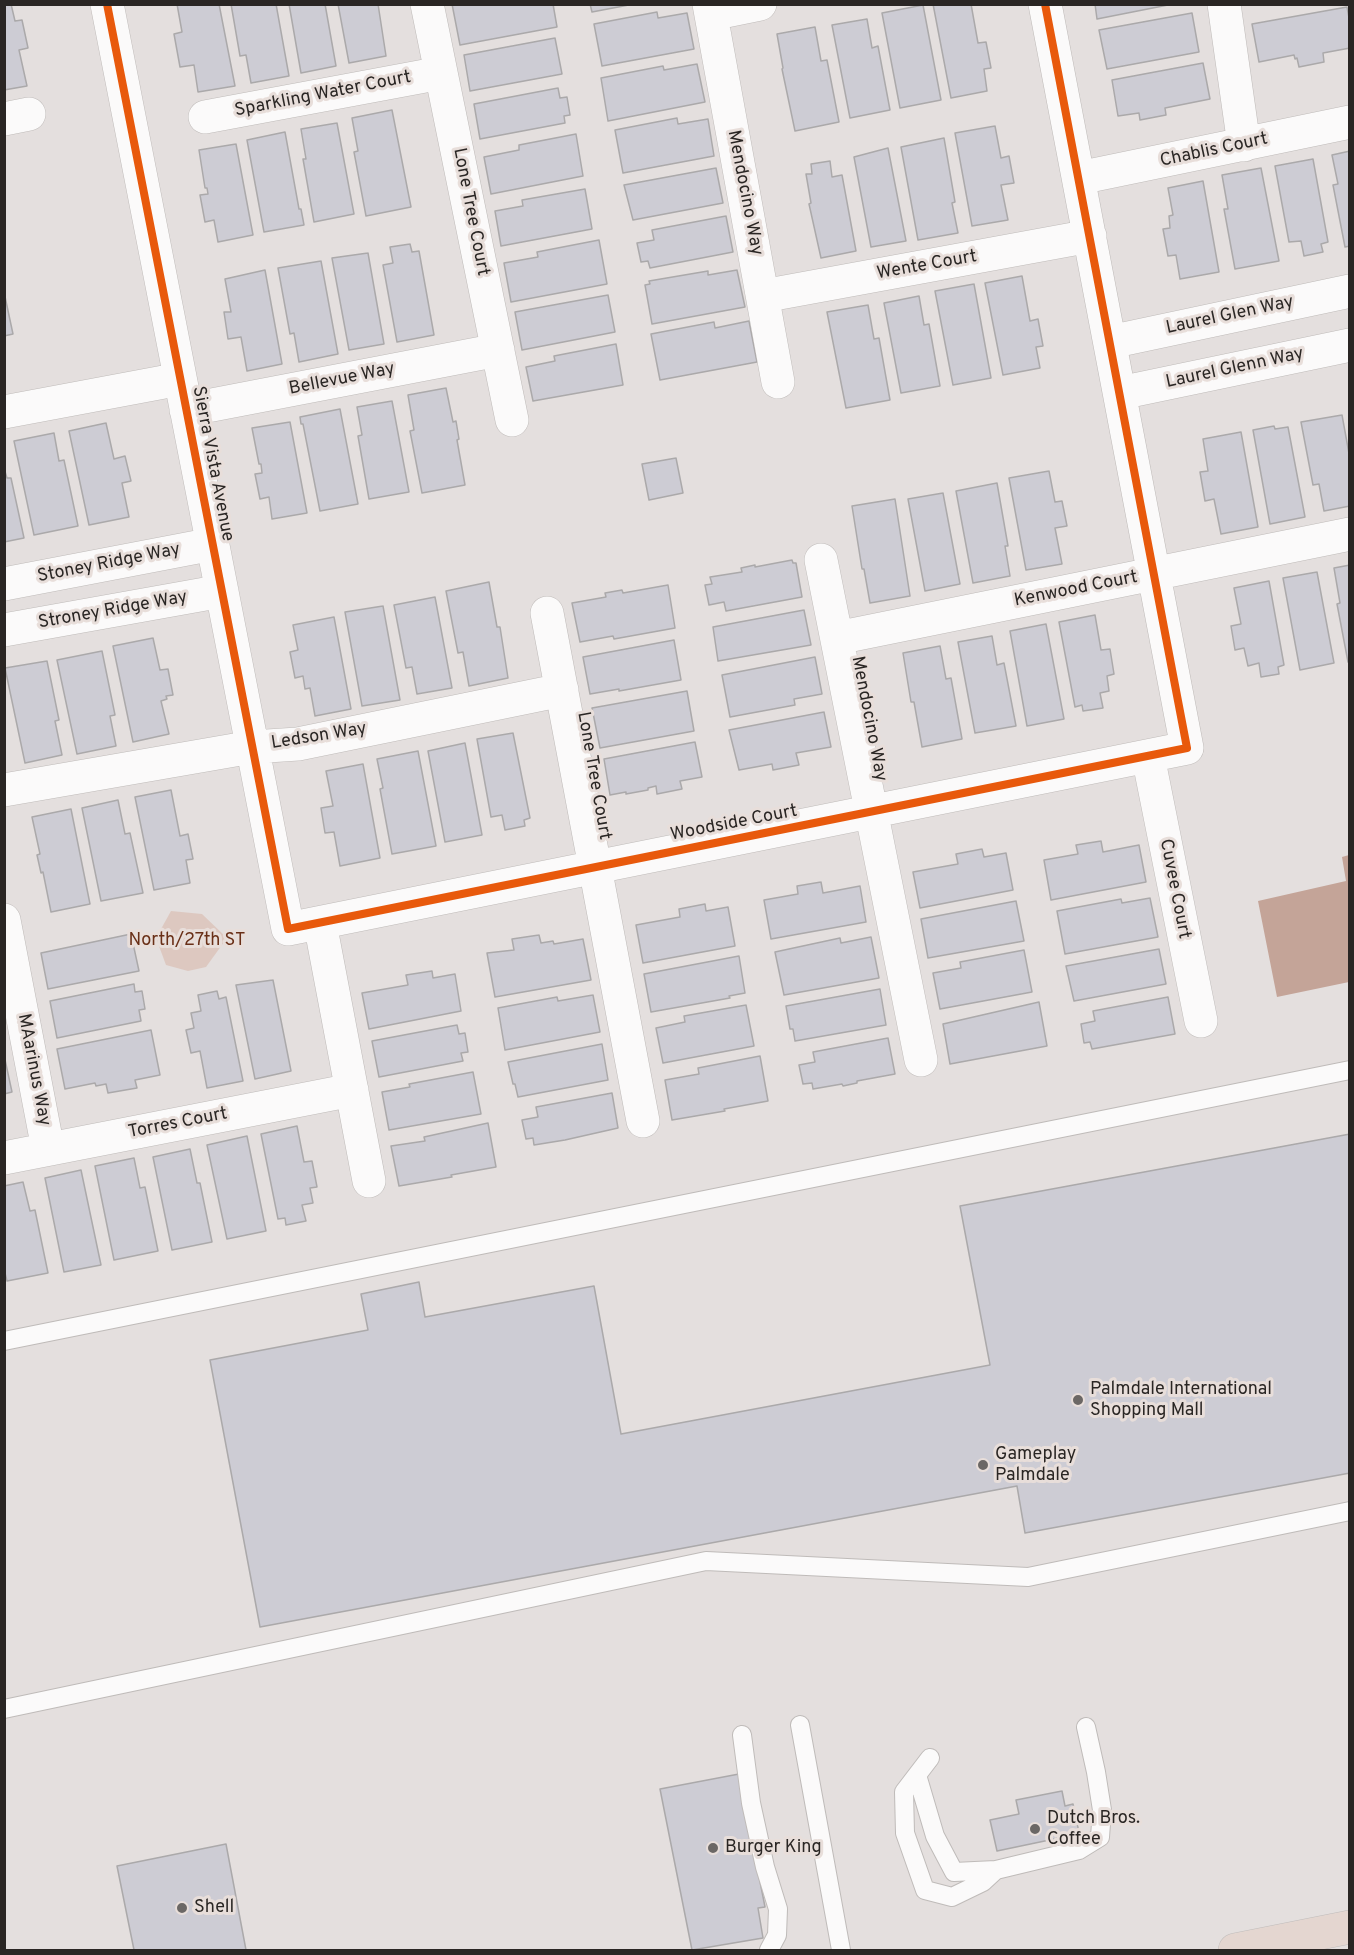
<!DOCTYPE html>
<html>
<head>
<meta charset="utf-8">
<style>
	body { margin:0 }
	#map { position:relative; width:1354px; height:1955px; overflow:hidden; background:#e4dfde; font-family:Overpass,sans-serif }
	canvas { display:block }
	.frame { position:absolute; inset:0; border:6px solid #2a2624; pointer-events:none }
</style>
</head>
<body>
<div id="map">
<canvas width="1354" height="1955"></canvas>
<div class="frame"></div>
</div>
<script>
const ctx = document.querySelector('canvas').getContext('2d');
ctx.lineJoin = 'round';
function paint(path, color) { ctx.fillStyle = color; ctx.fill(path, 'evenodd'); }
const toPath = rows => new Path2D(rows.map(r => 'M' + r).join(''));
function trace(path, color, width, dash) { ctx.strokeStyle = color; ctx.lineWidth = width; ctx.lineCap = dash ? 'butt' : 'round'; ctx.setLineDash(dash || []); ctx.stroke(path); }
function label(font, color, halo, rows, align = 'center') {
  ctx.font = font + ' Overpass,sans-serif'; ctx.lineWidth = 6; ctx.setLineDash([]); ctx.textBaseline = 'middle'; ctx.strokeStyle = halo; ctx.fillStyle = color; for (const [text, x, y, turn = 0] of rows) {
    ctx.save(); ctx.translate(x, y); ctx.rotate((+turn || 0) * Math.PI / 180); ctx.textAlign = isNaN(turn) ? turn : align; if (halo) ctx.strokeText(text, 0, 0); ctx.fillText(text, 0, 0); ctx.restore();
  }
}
const green = toPath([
	[171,911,202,914,227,938,206,967,188,971,166,965,156,938]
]);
const water = toPath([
	[1349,855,1349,982,1277,997,1258,901,1346,881,1342,857]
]);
const building = toPath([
	[4,4,11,4,15,21,22,20,28,48,19,50,27,86,4,90,4,4],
	[177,4,219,4,235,86,198,92,194,65,180,67,174,34,182,32,177,4],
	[231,4,276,4,289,76,251,83,246,55,240,56,231,4],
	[289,4,325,4,336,66,301,73,289,4],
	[338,4,378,4,386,56,349,63,338,4],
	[452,4,553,4,557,27,460,45,452,4],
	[590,4,634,4,592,12,590,4],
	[933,4,971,4,978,43,986,42,991,68,984,69,987,91,951,98,933,4],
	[1095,4,1173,4,1097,19,1095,4],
	[923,5,941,100,900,108,882,13,923,5],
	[1347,7,1350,23,1350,48,1323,53,1324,62,1299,67,1297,58,1295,59,1294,55,1259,62,1252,24,1347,7],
	[657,12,658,18,687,13,694,49,602,66,594,24,657,12],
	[1192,13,1199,52,1107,69,1099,30,1192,13],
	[867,19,872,48,878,46,890,110,850,118,832,25,867,19],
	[815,27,821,61,827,60,839,122,795,131,782,69,783,68,777,34,815,27],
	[555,38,562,74,470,91,464,55,555,38],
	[1203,63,1210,99,1165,108,1166,115,1140,120,1139,113,1118,116,1112,80,1203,63],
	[697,64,705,102,608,121,601,78,663,66,664,70,697,64],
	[558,88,560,98,567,97,570,115,564,116,565,123,480,139,474,104,558,88],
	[392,110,411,207,366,216,354,152,358,151,352,118,392,110],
	[677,118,678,124,708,119,714,156,623,173,615,130,677,118],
	[337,123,354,214,314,222,303,159,306,159,301,129,337,123],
	[995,126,1001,158,1009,156,1014,183,1001,185,1008,220,972,226,955,133,995,126],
	[285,132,299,209,301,209,304,225,264,232,247,140,285,132],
	[576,134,583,176,491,194,484,157,519,150,519,145,576,134],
	[944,138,955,202,952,203,958,233,918,240,901,147,944,138],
	[236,144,253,235,218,242,214,220,205,222,200,195,208,194,207,188,205,188,199,150,236,144],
	[888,148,906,241,871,247,854,157,888,148],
	[1350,151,1350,246,1345,247,1333,185,1338,184,1332,155,1350,151],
	[1313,159,1328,242,1321,244,1323,252,1304,256,1301,241,1289,242,1275,166,1313,159],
	[830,161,832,177,842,175,856,251,821,258,809,204,811,203,806,174,812,174,811,164,830,161],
	[716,168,723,203,633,220,624,185,716,168],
	[1261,168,1279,261,1235,269,1224,209,1228,209,1222,175,1261,168],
	[1203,181,1219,272,1180,279,1176,255,1168,256,1163,229,1170,228,1169,216,1173,215,1168,188,1203,181],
	[585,189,592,229,501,246,495,211,523,206,522,200,585,189],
	[726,216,733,252,650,268,648,261,641,262,637,243,654,240,652,230,726,216],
	[599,240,607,284,511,302,504,263,538,257,537,252,599,240],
	[410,244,412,252,419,251,434,335,397,342,383,265,393,263,390,247,410,244],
	[368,253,384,344,349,350,332,258,368,253],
	[321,261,338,354,299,362,294,333,290,334,278,268,321,261],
	[265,270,282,364,247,371,241,337,228,339,224,312,231,312,225,279,265,270],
	[737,270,745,307,652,324,645,285,650,284,649,281,708,271,708,275,737,270],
	[1022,276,1030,321,1038,319,1043,346,1036,347,1040,368,1003,375,985,283,1022,276],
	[974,284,991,378,953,385,935,291,974,284],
	[4,292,13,334,4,336,4,292],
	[608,295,615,332,522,350,515,312,608,295],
	[919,296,924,325,929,324,940,386,901,393,884,303,919,296],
	[868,305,874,339,879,338,890,400,846,408,827,312,868,305],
	[749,321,757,362,660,380,651,334,714,322,715,328,749,321],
	[616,344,623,385,533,401,526,367,555,361,554,356,616,344],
	[446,388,453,422,456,421,459,439,457,440,465,485,422,493,410,431,414,430,408,395,446,388],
	[392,401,409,492,369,499,358,436,362,435,357,407,392,401],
	[340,409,358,504,320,511,303,424,301,424,300,417,340,409],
	[1342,415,1350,459,1350,506,1324,511,1319,484,1313,485,1301,422,1342,415],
	[290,422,307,513,272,519,269,497,260,499,255,474,262,473,261,464,259,464,252,428,290,422],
	[106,423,114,459,125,456,131,481,122,483,129,517,89,525,69,431,106,423],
	[1274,426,1275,429,1288,427,1305,517,1270,524,1253,430,1274,426],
	[1241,432,1258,527,1221,534,1214,499,1205,501,1200,472,1208,471,1203,439,1241,432],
	[54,433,59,461,64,460,78,526,34,535,14,441,54,433],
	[676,458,683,493,649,500,642,464,676,458],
	[4,468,7,478,11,478,24,538,4,542,4,468],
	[1049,471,1055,502,1062,501,1067,526,1055,528,1062,564,1026,570,1009,478,1049,471],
	[997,483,1008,546,1005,546,1010,576,973,583,956,491,997,483],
	[943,493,960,584,925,591,908,499,943,493],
	[895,499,910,596,870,603,864,569,862,569,852,506,895,499],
	[792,560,793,563,796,563,802,597,726,611,724,602,709,605,705,585,712,584,710,577,742,572,741,568,755,565,755,567,792,560],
	[1350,565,1350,662,1348,662,1337,604,1340,603,1334,568,1350,565],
	[1317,572,1334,663,1300,670,1283,578,1317,572],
	[1269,581,1284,665,1278,667,1279,674,1261,677,1259,663,1248,666,1244,648,1235,650,1231,626,1241,624,1234,588,1269,581],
	[489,582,497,627,500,627,508,678,469,686,463,652,458,653,446,591,489,582],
	[668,585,675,628,614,639,613,636,580,642,572,603,606,597,605,593,622,590,623,593,668,585],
	[435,597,452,688,417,694,412,667,406,668,394,605,435,597],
	[383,606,400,700,362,706,345,612,383,606],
	[804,610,811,645,718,661,713,627,804,610],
	[1095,615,1101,650,1110,649,1114,674,1107,676,1109,691,1100,693,1103,708,1083,711,1082,705,1075,707,1059,622,1095,615],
	[334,617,351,709,315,716,310,688,305,689,303,676,295,678,290,652,298,650,293,625,334,617],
	[1046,624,1064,719,1027,726,1010,631,1046,624],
	[992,636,997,665,1004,663,1016,726,975,733,958,642,992,636],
	[153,638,160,670,168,669,173,695,166,696,167,699,161,701,169,734,133,742,113,646,153,638],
	[674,640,681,680,619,691,619,689,590,694,583,657,674,640],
	[940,646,946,679,951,678,962,739,922,747,914,702,911,702,903,653,940,646],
	[102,651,115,715,110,716,116,746,77,754,57,660,102,651],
	[815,657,822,694,794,699,795,705,730,717,722,675,815,657],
	[47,661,59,720,55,721,62,755,25,763,5,668,47,661],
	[687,691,694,731,600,748,592,708,687,691],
	[824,712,831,747,796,753,799,765,773,770,772,764,739,770,729,730,824,712],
	[513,733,530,818,524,820,525,826,505,830,502,815,491,817,477,739,513,733],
	[695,742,702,777,680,781,682,789,657,794,656,786,648,788,648,790,626,794,626,792,610,795,604,759,695,742],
	[465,743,482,835,445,842,428,751,465,743],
	[418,751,436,846,392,854,380,789,383,788,377,759,418,751],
	[363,764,380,858,340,866,334,832,325,833,321,808,333,806,326,771,363,764],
	[171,790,180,836,188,834,193,859,186,860,190,883,154,890,135,797,171,790],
	[118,800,125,834,130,833,143,893,101,901,82,808,118,800],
	[71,809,90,904,51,912,43,872,41,873,37,855,40,854,32,817,71,809],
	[1101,841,1103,852,1139,845,1146,882,1051,900,1044,860,1078,854,1076,845,1101,841],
	[982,849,984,857,1006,853,1013,890,920,908,913,872,958,864,956,854,982,849],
	[821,882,823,893,860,886,866,922,771,939,764,900,798,894,797,886,821,882],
	[1150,898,1158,937,1065,954,1057,911,1121,899,1122,903,1150,898],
	[1016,901,1024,941,928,958,921,919,1016,901],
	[705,904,706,911,728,907,735,946,643,963,636,925,680,917,679,909,705,904],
	[131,934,139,971,48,989,41,953,131,934],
	[539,935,541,943,553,941,554,944,583,939,591,980,495,997,487,953,514,950,512,939,539,935],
	[871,937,879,978,784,995,775,952,840,938,841,943,871,937],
	[1159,949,1166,984,1074,1001,1066,966,1159,949],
	[1024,950,1032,992,940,1009,933,973,961,968,960,962,1024,950],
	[739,956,745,993,729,996,730,998,651,1012,644,974,739,956],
	[432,971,433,978,455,974,461,1011,369,1029,362,993,408,985,406,975,432,971],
	[273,980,291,1071,255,1079,236,985,273,980],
	[134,984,135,992,142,991,145,1009,139,1010,141,1021,57,1038,50,1001,134,984],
	[880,989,886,1025,795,1041,793,1029,790,1029,786,1006,880,989],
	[217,991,219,999,226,997,243,1081,207,1088,200,1051,191,1053,186,1030,194,1028,191,1013,201,1011,198,995,217,991],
	[593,995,600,1032,505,1050,498,1008,557,997,558,1001,593,995],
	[1168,997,1175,1034,1092,1049,1090,1042,1084,1043,1081,1024,1095,1021,1093,1011,1168,997],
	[1039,1002,1047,1046,950,1064,943,1024,1039,1002],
	[746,1005,754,1046,663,1063,656,1028,685,1022,684,1016,746,1005],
	[457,1025,459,1034,465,1033,468,1052,461,1053,463,1061,379,1077,372,1041,457,1025],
	[151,1030,160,1075,135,1080,137,1088,108,1093,106,1084,96,1086,95,1083,65,1089,57,1049,151,1030],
	[888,1038,895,1074,857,1081,857,1083,843,1086,842,1084,813,1089,812,1083,803,1084,799,1065,815,1062,813,1052,888,1038],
	[602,1044,608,1080,518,1097,515,1084,513,1084,508,1062,602,1044],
	[4,1055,12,1092,4,1094,4,1055],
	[760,1056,768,1101,724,1109,725,1111,672,1120,665,1080,699,1074,698,1068,760,1056],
	[473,1072,481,1114,389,1130,382,1092,410,1087,409,1084,473,1072],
	[612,1093,618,1128,565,1140,534,1145,533,1138,526,1139,522,1120,538,1117,536,1107,612,1093],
	[488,1123,496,1167,451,1175,452,1177,399,1186,391,1146,425,1141,424,1137,488,1123],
	[297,1126,304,1162,312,1161,317,1187,310,1188,313,1203,302,1205,306,1221,286,1225,285,1218,278,1219,261,1134,297,1126],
	[1350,1134,1350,1473,1025,1533,1017,1486,260,1627,210,1360,368,1330,361,1294,419,1282,425,1317,594,1286,621,1434,990,1365,960,1206,1350,1134],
	[247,1136,266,1231,227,1239,207,1145,247,1136],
	[190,1149,197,1183,200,1183,212,1242,172,1250,153,1157,190,1149],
	[134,1158,140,1188,145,1187,158,1251,114,1260,95,1166,134,1158],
	[81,1170,101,1265,64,1272,45,1178,81,1170],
	[23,1182,30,1211,35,1210,48,1273,7,1281,4,1269,4,1186,23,1182],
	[739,1774,765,1907,758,1908,763,1938,692,1950,660,1789,739,1774],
	[1062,1791,1065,1806,1073,1804,1081,1842,1061,1847,1059,1838,997,1851,990,1820,1019,1814,1016,1800,1062,1791],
	[226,1844,246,1950,134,1950,117,1866,226,1844]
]);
const service = toPath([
	[4,1341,1350,1070],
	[4,1709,706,1561,1028,1577,1350,1511],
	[800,1725,841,1950],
	[742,1735,751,1803,765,1867,778,1909,777,1935,769,1950],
	[930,1758,917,1775,935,1836,954,1872,996,1870,1079,1850,1100,1837,1102,1810,1096,1772,1086,1727],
	[917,1775,904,1792,905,1833,925,1890,952,1897,983,1882,996,1870]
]);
const minor = toPath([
	[107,4,288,929,1187,748,1045,4],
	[427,4,512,420],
	[709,4,778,382],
	[1224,4,1244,145],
	[711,14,760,4],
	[205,117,441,73],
	[4,119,29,114],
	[1079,178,1350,122],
	[763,296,1090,236],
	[1110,342,1350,291],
	[1120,393,1350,345],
	[186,410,498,350],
	[4,412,180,379],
	[821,560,921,1060],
	[4,584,213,544],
	[547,613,643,1121],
	[4,630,222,591],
	[837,638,1350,534],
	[1148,756,1201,1021],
	[4,790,252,747,298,744,562,690],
	[4,920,48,1149],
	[320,923,369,1181],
	[4,1158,352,1090]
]);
const trunk = toPath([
	[1235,1950,1350,1927]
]);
const cycleway = toPath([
	[107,4,288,929,1187,748,1045,4]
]);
const markers = [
	[1078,1400,6,"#6b6765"],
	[983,1465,6,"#6b6765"],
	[1035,1829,6,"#6b6765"],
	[713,1848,6,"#6b6765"],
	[182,1908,6,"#6b6765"]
];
const streetNames = [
	["Sparkling Water Court",323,95,-11],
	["Chablis Court",1214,151,-12],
	["Mendocino Way",744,193,79],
	["Lone Tree Court",470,212,79],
	["Wente Court",927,266,-10],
	["Laurel Glen Way",1230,316,-12],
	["Laurel Glenn Way",1235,369,-12],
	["Bellevue Way",342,380,-11],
	["Sierra Vista Avenue",212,464,79],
	["Stoney Ridge Way",109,564,-11],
	["Kenwood Court",1076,590,-11],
	["Stroney Ridge Way",113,611,-10],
	["Mendocino Way",868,719,79],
	["Ledson Way",319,737,-9],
	["Lone Tree Court",593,776,80],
	["Woodside Court",734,824,-11],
	["Cuvee Court",1174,889,79],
	["MAarinus Way",33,1070,79],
	["Torres Court",178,1124,-11]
];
const parkNames = [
	["North/27th ST",187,941]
];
const poiNames = [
	["Palmdale International",1090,1390],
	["Shopping Mall",1090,1411],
	["Gameplay",995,1455],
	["Palmdale",995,1476],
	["Dutch Bros.",1047,1819],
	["Coffee",1047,1840],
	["Burger King",725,1848],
	["Shell",194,1908]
];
paint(green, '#ddc8c0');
paint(water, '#c4a498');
paint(building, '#cdccd4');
trace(building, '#aba9aa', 1.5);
trace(service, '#bfbbb9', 20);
trace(minor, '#bfbbb9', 34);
trace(trunk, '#bfbcbb', 34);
trace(service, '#fbfafa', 18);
trace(minor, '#fbfafa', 33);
trace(trunk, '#e4d6d0', 33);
trace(cycleway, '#e8590c', 8);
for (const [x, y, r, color] of markers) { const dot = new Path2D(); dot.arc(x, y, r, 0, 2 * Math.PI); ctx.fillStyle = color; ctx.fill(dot); trace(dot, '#e8deda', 2); }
label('18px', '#2a2624', '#e8deda', streetNames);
label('18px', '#692f17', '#e8deda', parkNames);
label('18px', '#2a2624', '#e8deda', poiNames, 'left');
</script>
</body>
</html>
